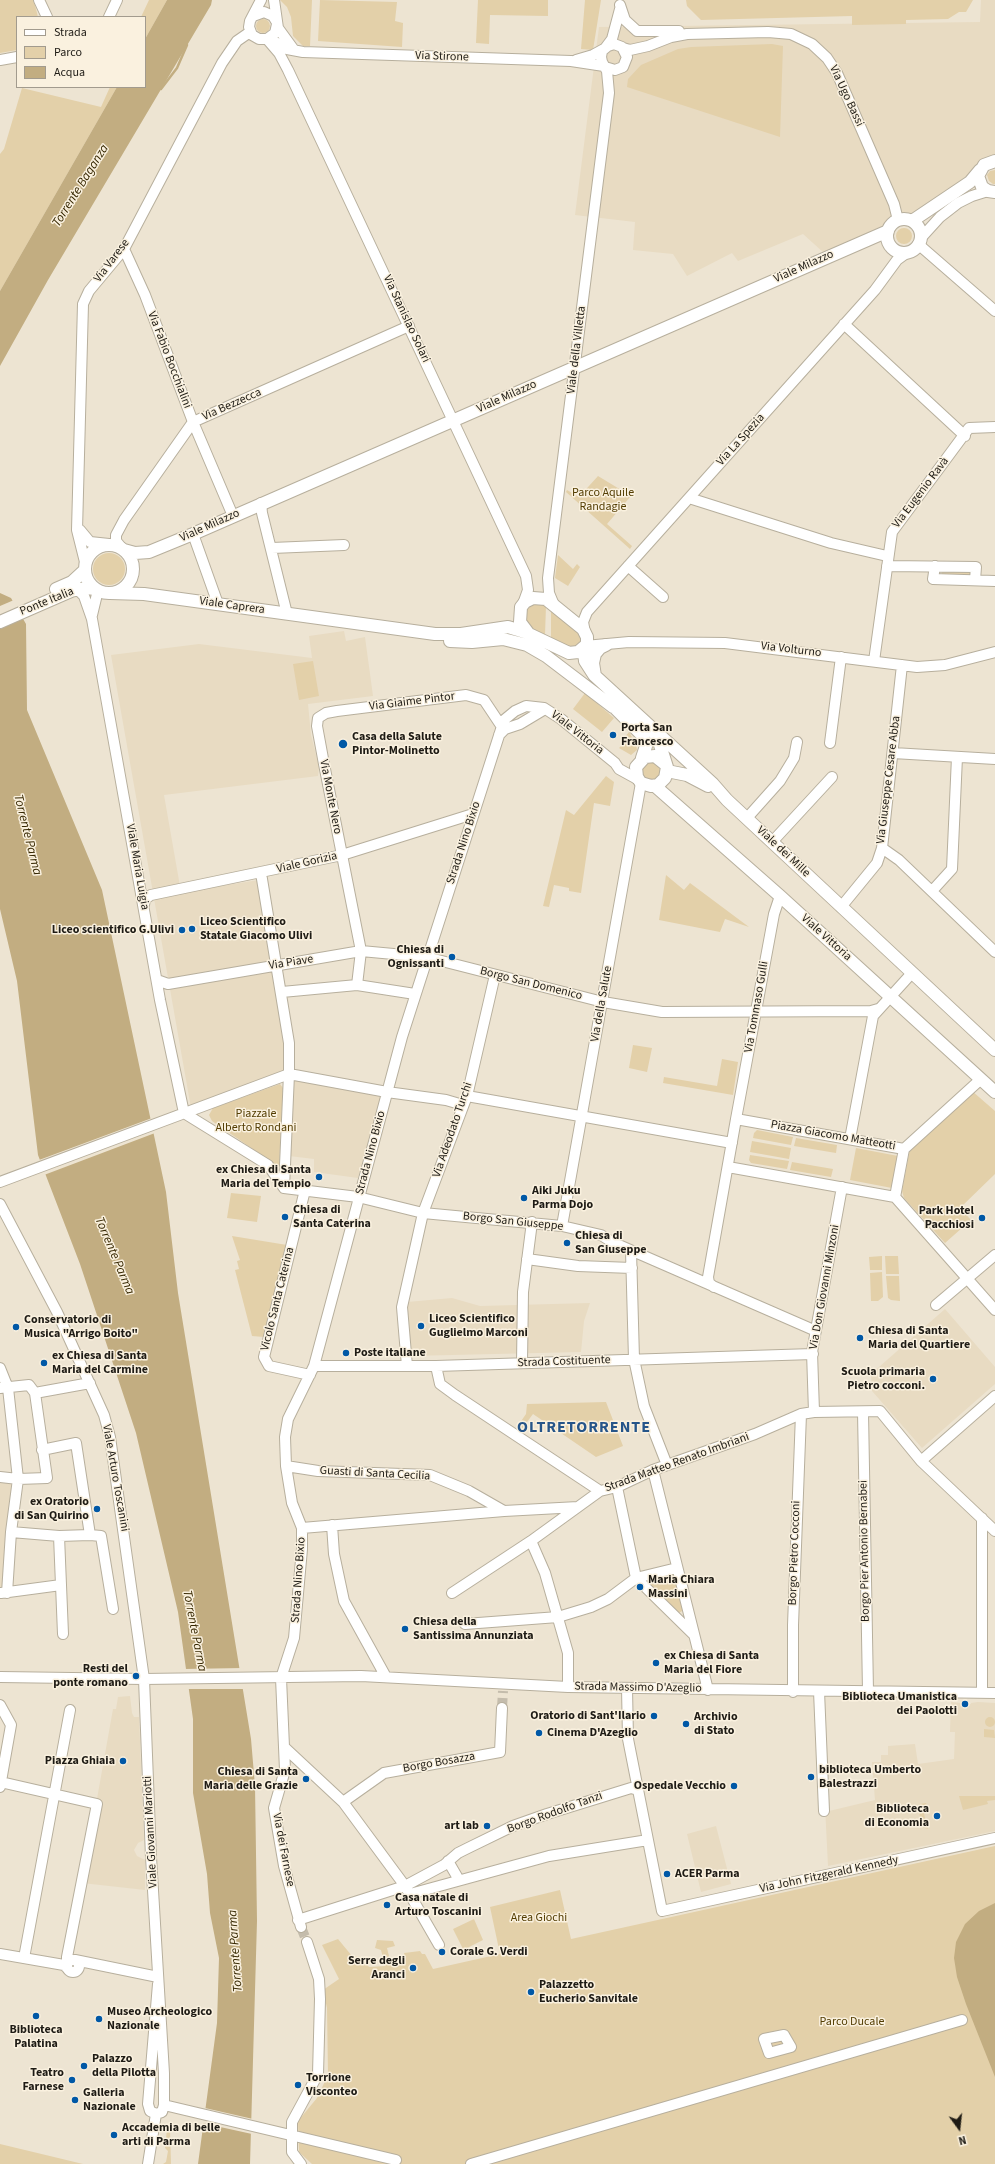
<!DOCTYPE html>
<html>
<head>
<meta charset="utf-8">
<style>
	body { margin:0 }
	#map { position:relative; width:995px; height:2164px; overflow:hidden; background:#ede4d2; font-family:"Source Sans 3",sans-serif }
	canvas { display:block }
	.legend { position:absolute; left:16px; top:16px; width:130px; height:72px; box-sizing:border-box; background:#faf1df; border:1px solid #a29b8e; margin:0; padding:5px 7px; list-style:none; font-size:12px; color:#1e1b15 }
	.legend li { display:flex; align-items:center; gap:8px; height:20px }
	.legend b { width:20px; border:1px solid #a29b8e }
	.north { position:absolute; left:939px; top:2108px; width:40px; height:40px; -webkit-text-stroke:3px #faf1df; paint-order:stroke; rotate:165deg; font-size:11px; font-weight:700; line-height:16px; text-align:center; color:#1e1b15 }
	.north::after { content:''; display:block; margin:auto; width:14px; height:18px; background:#1e1b15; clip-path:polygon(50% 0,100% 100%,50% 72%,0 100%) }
</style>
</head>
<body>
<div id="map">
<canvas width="995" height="2164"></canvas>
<ul class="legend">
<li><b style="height:5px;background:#fff"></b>Strada</li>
<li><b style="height:11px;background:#e3d0a9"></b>Parco</li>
<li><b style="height:11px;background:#c2ad81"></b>Acqua</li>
</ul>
<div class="north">N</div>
</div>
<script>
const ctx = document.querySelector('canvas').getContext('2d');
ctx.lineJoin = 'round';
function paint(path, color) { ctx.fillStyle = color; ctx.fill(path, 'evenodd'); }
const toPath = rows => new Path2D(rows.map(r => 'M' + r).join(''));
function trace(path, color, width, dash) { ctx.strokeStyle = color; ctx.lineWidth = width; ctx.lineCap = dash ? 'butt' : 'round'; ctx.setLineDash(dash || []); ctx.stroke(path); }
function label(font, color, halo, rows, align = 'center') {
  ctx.font = font + ' "Source Sans 3",sans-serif'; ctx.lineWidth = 3; ctx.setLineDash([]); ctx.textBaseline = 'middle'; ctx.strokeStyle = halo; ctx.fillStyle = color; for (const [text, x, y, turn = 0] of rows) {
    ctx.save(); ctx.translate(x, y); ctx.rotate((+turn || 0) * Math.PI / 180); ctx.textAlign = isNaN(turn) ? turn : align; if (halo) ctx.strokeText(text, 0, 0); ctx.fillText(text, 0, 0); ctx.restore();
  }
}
const built = toPath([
	[981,0,995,0,995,164,946,207,824,253,803,234,738,261,732,253,687,276,673,254,633,250,635,222,575,215,599,27,980,22],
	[344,631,346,641,365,637,373,696,308,704,311,735,319,767,318,776,164,795,181,892,259,880,281,1013,286,1072,191,1108,111,655,199,644,312,658,309,636],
	[293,1078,382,1095,358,1178,314,1172,314,1159,289,1156],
	[452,1298,480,1306,590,1303,584,1321,581,1352,409,1356,407,1302],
	[945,1309,995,1367,995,1384,922,1448,872,1391,871,1374],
	[0,1482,12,1483,2,1591,0,1591],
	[130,1696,132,1713,134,1717,139,1717,144,1840,138,1843,134,1850,137,1856,145,1860,145,1890,82,1883,113,1709,116,1709,118,1697],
	[951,1702,971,1704,971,1703,978,1702,995,1703,995,1831,828,1866,825,1806,829,1811,875,1800,872,1762,881,1762,881,1755,888,1755,888,1746,915,1744,918,1764,954,1759,955,1732,950,1732],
	[716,1826,731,1884,701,1892,687,1834]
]);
const green = toPath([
	[0,0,33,0,35,5,38,17,17,17,17,50,0,53],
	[149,0,167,0,145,39,145,17,141,17],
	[280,0,312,0,310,46,303,46,293,36,291,17,287,7],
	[320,0,397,2,395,21,403,23,402,47,318,41],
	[478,0,548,0,548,16,490,15,489,44,476,43],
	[585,0,601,0,593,50,581,49],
	[686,0,973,0,966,12,959,12,948,19,906,20,906,24,852,25,852,16,701,20,687,6],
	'256 26a7 7 0 1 1 14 0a7 7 0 1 1-14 0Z',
	[772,44,783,46,780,137,627,87,628,79,641,65,678,49,691,47],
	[110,87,117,87,0,291,0,154,4,149,22,88,101,107],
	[995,170,995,184,993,184,989,181,987,175,990,171],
	'896 236a8 8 0 1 1 16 0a8 8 0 1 1-16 0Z',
	[598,476,631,496,607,524,632,546,630,549,566,492,567,490,579,497],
	'93 569a16 16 0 1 1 32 0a16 16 0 1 1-32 0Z',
	[558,555,573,569,577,564,580,567,568,586,555,578],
	[942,571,970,571,970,577,942,577],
	[540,603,546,606,545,635,530,628,524,617,528,607,532,604],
	[551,610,579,633,581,642,576,647,569,647,551,638],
	[313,661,319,696,299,700,293,664],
	[585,693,614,718,602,732,573,709],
	[629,732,636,744,637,750,631,755,619,748,625,742,623,739],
	'642 771a9 9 0 1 1 18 0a9 9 0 1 1-18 0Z',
	[606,776,614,782,610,806,594,803,581,893,569,891,569,888,554,885,549,907,543,906,566,810,574,815],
	[666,875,684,890,690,883,749,927,725,919,720,932,659,920],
	[633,1045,652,1048,647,1072,629,1068],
	[722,1059,738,1062,733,1095,663,1083,664,1077,717,1086],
	[280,1084,283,1088,279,1167,212,1121,209,1115,213,1108],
	[972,1091,995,1111,995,1174,960,1208,971,1220,945,1243,904,1198,902,1191,910,1148],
	[757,1130,793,1137,791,1145,753,1138,754,1133],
	[796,1138,837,1145,836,1153,794,1146],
	[752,1141,791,1148,789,1159,750,1152],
	[856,1148,898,1156,892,1188,850,1180],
	[750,1155,789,1161,787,1169,751,1163,749,1160],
	[792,1162,833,1169,831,1177,790,1170],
	[231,1193,261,1196,257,1222,227,1218],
	[232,1236,287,1245,264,1337,252,1336,235,1270,239,1269,237,1261,240,1260],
	[882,1256,882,1270,870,1270,869,1257],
	[885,1256,898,1256,899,1274,886,1274],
	[882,1272,883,1297,878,1301,871,1301,870,1273],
	[886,1276,899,1276,900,1301,891,1300,888,1298],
	[606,1402,623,1446,596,1457,533,1414,521,1430,517,1427,526,1414,527,1404],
	[675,1576,684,1610,675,1615,650,1588,651,1581],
	'985 1722a5 5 0 1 1 10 0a5 5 0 1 1-10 0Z',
	[984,1729,994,1730,995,1738,984,1737],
	[959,1796,995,1796,995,1800,987,1801,988,1804,963,1810],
	[926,1803,927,1805,922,1806,928,1829,922,1827,918,1807,920,1804],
	[995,1846,995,2164,312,2164,299,2152,298,2121,317,2098,328,2075,327,2008,323,1990,339,1979,322,1945,338,1939,352,1956,361,1957,369,1967,385,1966,381,1950,375,1948,377,1940,393,1941,395,1946,387,1948,390,1960,405,1957,404,1953,420,1951,422,1954,425,1954,433,1969,500,1954,490,1907,560,1890,571,1939],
	[474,1919,483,1940,469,1947,471,1955,467,1957,453,1929],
	[167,2129,170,2130,171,2164,163,2164,166,2162,168,2151,165,2148],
	[0,2144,54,2157,83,2164,0,2164]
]);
const water = toPath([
	[167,0,212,0,211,5,48,280,0,366,0,291,117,87,145,87,145,39],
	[0,593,11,598,26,624,27,710,102,890,166,1192,178,1293,251,1739,255,1786,257,1921,250,2164,198,2164,217,2023,219,1958,210,1913,207,1874,193,1793,193,1719,178,1612,136,1433,80,1264,38,1155,17,981,0,909],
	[995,1903,995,2077,966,2004,957,1977,954,1958,956,1942,965,1924,979,1911]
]);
const pier = toPath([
	[14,600,25,618,0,629,0,606],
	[152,1118,155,1133,44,1175,39,1160],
	[243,1668,246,1689,187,1689,184,1669],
	[205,2108,253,2119,252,2134,202,2123]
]);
const stream = toPath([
	[161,89,177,68,187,45]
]);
const minorTunnel = toPath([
	[502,1708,503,1691],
	[301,1927,307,1942]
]);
const minor = toPath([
	[39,0,47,17],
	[261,0,250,21,249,27,252,35,259,39,267,39,275,33,277,24],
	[274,0,278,28,294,50],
	[620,5,625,20,637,31,679,31],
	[253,16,264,12,273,16,276,21],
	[109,17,117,0],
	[267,39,279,53,288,70,526,576,528,590,523,604],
	[272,40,287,49,303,52,571,61,604,66],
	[606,47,612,39,620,9],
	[623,48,630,50,648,46,671,37,687,34,768,32,791,34,812,44,827,58,837,73,894,204,898,220],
	[0,60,17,57],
	[576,60,593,55,604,49],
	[920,239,940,217,958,203,972,196,988,191],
	[918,244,995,311],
	[124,249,145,295,193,422,233,516],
	[844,324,965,436],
	[689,498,831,543,887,556],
	[261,503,262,513,287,614],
	[80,530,90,542,109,544],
	[193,534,218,604],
	[121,547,116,541,116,535,124,520,193,422,409,326],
	[272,548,344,545],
	[85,562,77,530,83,304,89,291,124,249,222,63,237,41,250,32],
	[628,566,663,597],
	[887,566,976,567,975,580],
	[935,566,933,579,995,581],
	[73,591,79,591,84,596,92,619,160,1000,184,1113],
	[554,605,549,593,548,578,609,93,607,71,602,62,601,57,602,51,608,46,614,44,622,47,627,57,623,67,615,70,605,67],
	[92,615,98,590],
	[585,633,583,622,587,612,875,290,897,260,908,252],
	[585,646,629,642,725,643,917,667,945,665,995,652],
	[874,661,892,532,969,428,995,427],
	[499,735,505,729,520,724,545,709],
	[830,743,841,657],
	[893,753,995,759],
	[747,818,780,781,794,758,797,742],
	[772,842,832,777],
	[882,848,899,860,995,952],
	[261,873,289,1043,289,1074,387,1092,446,1100,463,1105],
	[932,891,952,869,957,757],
	[144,905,145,899,151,895,342,855,473,814],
	[841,907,877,863,882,848,902,665],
	[157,980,168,984,361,951,426,957,603,1002,662,1012,871,1011,878,1009],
	[357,985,361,951,324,764,317,726,318,718,326,713,337,711,466,695,484,700,502,727],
	[282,992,357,985,415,994],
	[467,1096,732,1143],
	[184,1113,268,1165,284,1188],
	[736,1119,774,914,780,896],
	[850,1139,873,1016,912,973],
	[904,1149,981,1079],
	[0,1182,289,1074,284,1188],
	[284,1188,358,1197,423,1213,562,1226,601,1235,612,1242,816,1331],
	[305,1190,264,1357,269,1366,310,1375],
	[895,1197,995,1310],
	[0,1204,57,1312,104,1415,110,1437,144,1679,151,1857,164,2073,164,2105,162,2112,156,2114,150,2111,148,2104,158,1984],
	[562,1226,641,783],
	[631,1251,634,1359,644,1406,667,1465],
	[527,1259,578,1266,632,1268],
	[714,1287,709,1283,708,1277,736,1119,904,1149,895,1197,728,1167],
	[936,1305,995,1255],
	[522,1363,523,1292,532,1222],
	[314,1366,436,1366,813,1354],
	[407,1366,402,1307,423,1213,467,1096,495,975],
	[436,1366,440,1384,455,1395,600,1491],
	[0,1368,8,1388,18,1479,11,1532,7,1593],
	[0,1388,29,1385,35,1393,47,1478,18,1479,0,1477],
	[35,1393,90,1383],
	[814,1412,812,1352,842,1187],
	[863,1412,868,1691],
	[42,1450,76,1443,90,1535],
	[921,1461,995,1396],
	[286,1466,318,1471,430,1475,469,1491,504,1511],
	[653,1470,708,1690],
	[617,1487,636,1578],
	[332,1525,334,1554,344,1601,386,1677],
	[302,1528,504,1511,578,1507],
	[11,1532,59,1536,90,1535,101,1536,113,1609],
	[59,1536,63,1634],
	[531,1541,545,1573,568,1653,568,1687],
	[636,1578,693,1634],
	[1,1593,61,1585],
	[452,1593,531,1541,600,1491,617,1487,653,1470,755,1434,801,1414,814,1412,880,1411,921,1461,995,1531],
	[465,1624,558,1617,591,1607,608,1599,636,1578,677,1568],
	[0,1677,144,1679,361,1676,568,1687,995,1693],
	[627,1688,628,1739,662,1911,995,1838],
	[819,1691,824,1811],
	[793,1692,793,1625,801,1414],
	[982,1692,982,1518],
	[0,1705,11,1725,0,1787],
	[284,1747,343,1802,405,1886,439,1945],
	[1,1782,97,1804,67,1957,67,1965],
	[343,1802,384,1773,500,1752,502,1708],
	[448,1861,459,1880],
	[410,1894,549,1856,648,1840],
	[298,1920,405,1886,444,1865,458,1853,468,1848,513,1826,547,1814,631,1788,638,1790],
	[301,1927,284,1866,274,1808,285,1770,281,1678,294,1638,302,1549,302,1528,292,1503,286,1466,285,1437,288,1419,314,1366,402,1037,504,720,515,711,526,706,544,708,561,719,615,763,619,769,639,780],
	[0,1954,64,1965,68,1969],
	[24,1958,70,1710],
	[75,1960,158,1977],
	'67 1966a6 6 0 1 1 12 0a6 6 0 1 1-12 0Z',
	[784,2035,791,2047,769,2053,764,2039,784,2035],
	[164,2105,396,2160],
	[148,2164,156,2114],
	[301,2164,292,2152,292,2122,318,2074,320,1999,319,1979,307,1942],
	[471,2164,962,2020]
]);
const major = toPath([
	[995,161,984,165,978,176,982,187,988,191,995,192],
	'887 236a17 17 0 1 1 34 0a17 17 0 1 1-34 0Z',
	[912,221,970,182,980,170],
	'85 569a24 24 0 1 1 48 0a24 24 0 1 1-48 0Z',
	[124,550,135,553,149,552,193,534,888,231],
	[56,589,72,582,85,570],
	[110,593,144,594,435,634,461,634,508,627,528,633],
	[0,622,71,591,85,588,96,589],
	[450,641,472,642,503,639,527,645,546,656,613,707],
	[585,646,578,652,569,653,529,634,520,622,521,607,525,602,533,598,546,599,583,629,587,637,587,642,584,652,585,661,594,675,713,784,727,800,995,1050],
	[595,676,593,663,595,654,600,648,606,645],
	[609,702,643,736,646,746,642,758],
	[654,732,659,742,667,767,665,778,658,785,651,786,641,783,637,777,636,767,645,757,655,756,665,764],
	[667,771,687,775,708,786],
	[655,786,780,896,995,1092]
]);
const markers = [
	[613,735,4,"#0058a6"],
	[343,744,5,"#0058a6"],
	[192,929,4,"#0058a6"],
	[182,930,4,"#0058a6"],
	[452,957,4,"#0058a6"],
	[319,1177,4,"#0058a6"],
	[524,1198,4,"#0058a6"],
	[285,1217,4,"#0058a6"],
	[982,1218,4,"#0058a6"],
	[567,1243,4,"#0058a6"],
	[421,1326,4,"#0058a6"],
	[16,1327,4,"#0058a6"],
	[860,1338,4,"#0058a6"],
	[346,1353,4,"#0058a6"],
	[44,1363,4,"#0058a6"],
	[933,1379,4,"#0058a6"],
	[97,1509,4,"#0058a6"],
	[640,1587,4,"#0058a6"],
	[405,1629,4,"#0058a6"],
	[656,1663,4,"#0058a6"],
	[136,1676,4,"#0058a6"],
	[965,1704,4,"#0058a6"],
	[654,1716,4,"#0058a6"],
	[686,1724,4,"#0058a6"],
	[539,1733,4,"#0058a6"],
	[123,1761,4,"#0058a6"],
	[811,1777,4,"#0058a6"],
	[306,1779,4,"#0058a6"],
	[734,1786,4,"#0058a6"],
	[937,1816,4,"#0058a6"],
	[487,1826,4,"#0058a6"],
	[667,1874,4,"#0058a6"],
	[387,1905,4,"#0058a6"],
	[442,1952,4,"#0058a6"],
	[413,1968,4,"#0058a6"],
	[531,1992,4,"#0058a6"],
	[36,2016,4,"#0058a6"],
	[99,2019,4,"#0058a6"],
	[84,2066,4,"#0058a6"],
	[72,2080,4,"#0058a6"],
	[298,2085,4,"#0058a6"],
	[75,2100,4,"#0058a6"],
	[114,2135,4,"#0058a6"]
];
const streetNames = [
	["Via Stirone",442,57,2],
	["Via Ugo Bassi",846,96,65],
	["Via Varese",112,261,-53],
	["Viale Milazzo",804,267,-24],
	["Via Stanislao Solari",406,319,65],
	["Viale della Villetta",577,350,-83],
	["Via Fabio Bocchialini",169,360,69],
	["Viale Milazzo",507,397,-24],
	["Via Bezzecca",232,405,-24],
	["Via La Spezia",741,440,-48],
	["Via Eugenio Ravà",921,493,-53],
	["Viale Milazzo",210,526,-24],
	["Ponte Italia",47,602,-22],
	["Viale Caprera",232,606,8],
	["Via Volturno",791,650,7],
	["Via Giaime Pintor",412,702,-7],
	["Viale Vittoria",577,733,38],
	["Via Giuseppe Cesare Abba",889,780,-83],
	["Via Monte Nero",330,797,79],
	["Strada Nino Bixio",464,843,-72],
	["Viale dei Mille",783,852,43],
	["Viale Gorizia",307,863,-13],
	["Viale Maria Luigia",137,867,80],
	["Viale Vittoria",826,938,42],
	["Via Piave",291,963,-9],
	["Borgo San Domenico",531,984,14],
	["Via della Salute",602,1004,-80],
	["Via Tommaso Gulli",757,1007,-80],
	["Via Adeodato Turchi",453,1130,-71],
	["Piazza Giacomo Matteotti",833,1136,10],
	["Strada Nino Bixio",371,1153,-75],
	["Borgo San Giuseppe",513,1222,6],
	["Via Don Giovanni Minzoni",825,1287,-80],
	["Vicolo Santa Caterina",278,1299,-76],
	["Strada Costituente",564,1362,-2],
	["Strada Matteo Renato Imbriani",677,1463,-20],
	["Guasti di Santa Cecilia",375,1474,3],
	["Viale Arturo Toscanini",115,1478,80],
	["Borgo Pier Antonio Bernabei",865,1551,-91],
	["Borgo Pietro Cocconi",795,1553,-88],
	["Strada Nino Bixio",299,1580,-86],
	["Strada Massimo D'Azeglio",638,1688,1],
	["Borgo Bosazza",439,1763,-10],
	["Borgo Rodolfo Tanzi",555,1813,-20],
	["Viale Giovanni Mariotti",151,1832,-93],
	["Via dei Farnese",283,1850,79],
	["Via John Fitzgerald Kennedy",829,1875,-12]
];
const parkNames = [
	["Parco Aquile",603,493],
	["Randagie",603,507],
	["Piazzale",256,1114],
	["Alberto Rondani",256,1128],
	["Area Giochi",539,1918],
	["Parco Ducale",852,2022]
];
const poiNames = [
	["Porta San",621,728],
	["Francesco",621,742],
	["Casa della Salute",352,737],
	["Pintor-Molinetto",352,751],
	["Liceo Scientifico",200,922],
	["Statale Giacomo Ulivi",200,936],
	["Liceo scientifico G.Ulivi",174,930,"right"],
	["Chiesa di",444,950,"right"],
	["Ognissanti",444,964,"right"],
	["ex Chiesa di Santa",311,1170,"right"],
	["Maria del Tempio",311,1184,"right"],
	["Aiki Juku",532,1191],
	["Parma Dojo",532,1205],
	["Chiesa di",293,1210],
	["Santa Caterina",293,1224],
	["Park Hotel",974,1211,"right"],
	["Pacchiosi",974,1225,"right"],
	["Chiesa di",575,1236],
	["San Giuseppe",575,1250],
	["Liceo Scientifico",429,1319],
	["Guglielmo Marconi",429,1333],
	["Conservatorio di",24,1320],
	["Musica \"Arrigo Boito\"",24,1334],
	["Chiesa di Santa",868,1331],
	["Maria del Quartiere",868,1345],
	["Poste italiane",354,1353],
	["ex Chiesa di Santa",52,1356],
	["Maria del Carmine",52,1370],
	["Scuola primaria",925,1372,"right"],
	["Pietro cocconi.",925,1386,"right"],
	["ex Oratorio",89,1502,"right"],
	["di San Quirino",89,1516,"right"],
	["Maria Chiara",648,1580],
	["Massini",648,1594],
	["Chiesa della",413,1622],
	["Santissima Annunziata",413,1636],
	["ex Chiesa di Santa",664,1656],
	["Maria del Fiore",664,1670],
	["Resti del",128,1669,"right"],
	["ponte romano",128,1683,"right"],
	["Biblioteca Umanistica",957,1697,"right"],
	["dei Paolotti",957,1711,"right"],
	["Oratorio di Sant'Ilario",646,1716,"right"],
	["Archivio",694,1717],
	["di Stato",694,1731],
	["Cinema D'Azeglio",547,1733],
	["Piazza Ghiaia",115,1761,"right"],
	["biblioteca Umberto",819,1770],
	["Balestrazzi",819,1784],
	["Chiesa di Santa",298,1772,"right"],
	["Maria delle Grazie",298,1786,"right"],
	["Ospedale Vecchio",726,1786,"right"],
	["Biblioteca",929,1809,"right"],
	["di Economia",929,1823,"right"],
	["art lab",479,1826,"right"],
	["ACER Parma",675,1874],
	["Casa natale di",395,1898],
	["Arturo Toscanini",395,1912],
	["Corale G. Verdi",450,1952],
	["Serre degli",405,1961,"right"],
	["Aranci",405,1975,"right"],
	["Palazzetto",539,1985],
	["Eucherio Sanvitale",539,1999],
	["Museo Archeologico",107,2012],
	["Nazionale",107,2026],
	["Biblioteca",36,2030,"center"],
	["Palatina",36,2044,"center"],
	["Palazzo",92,2059],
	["della Pilotta",92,2073],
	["Teatro",64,2073,"right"],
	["Farnese",64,2087,"right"],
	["Torrione",306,2078],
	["Visconteo",306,2092],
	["Galleria",83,2093],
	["Nazionale",83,2107],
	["Accademia di belle",122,2128],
	["arti di Parma",122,2142]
];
const waterNames = [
	["Torrente Baganza",81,186,-58],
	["Torrente Parma",27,835,76],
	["Torrente Parma",114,1256,67],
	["Torrente Parma",194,1631,79],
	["Torrente Parma",236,1951,-94]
];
const districtNames = [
	["OLTRETORRENTE",584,1428]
];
paint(built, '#e8dbc2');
paint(green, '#e3d0a9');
paint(water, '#c2ad81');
paint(pier, '#ede4d2');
trace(stream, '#c2ad81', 2.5);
trace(minorTunnel, '#c4bcac', 10, [10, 5]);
trace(minor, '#b7af9d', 12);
trace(major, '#b7af9d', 14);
trace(minor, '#fff', 10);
trace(major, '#fff', 12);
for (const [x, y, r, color] of markers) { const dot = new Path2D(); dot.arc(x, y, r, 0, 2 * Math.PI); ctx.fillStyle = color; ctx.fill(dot); trace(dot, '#faf1df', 1.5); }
label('12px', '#1e1b15', '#faf1df', streetNames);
label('12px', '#533d02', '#faf1df', parkNames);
label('bold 12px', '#1e1b15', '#faf1df', poiNames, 'left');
label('italic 13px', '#362701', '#faf1df', waterNames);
ctx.letterSpacing = '1px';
label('bold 16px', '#265589', '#faf1df', districtNames);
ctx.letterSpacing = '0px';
</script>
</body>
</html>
